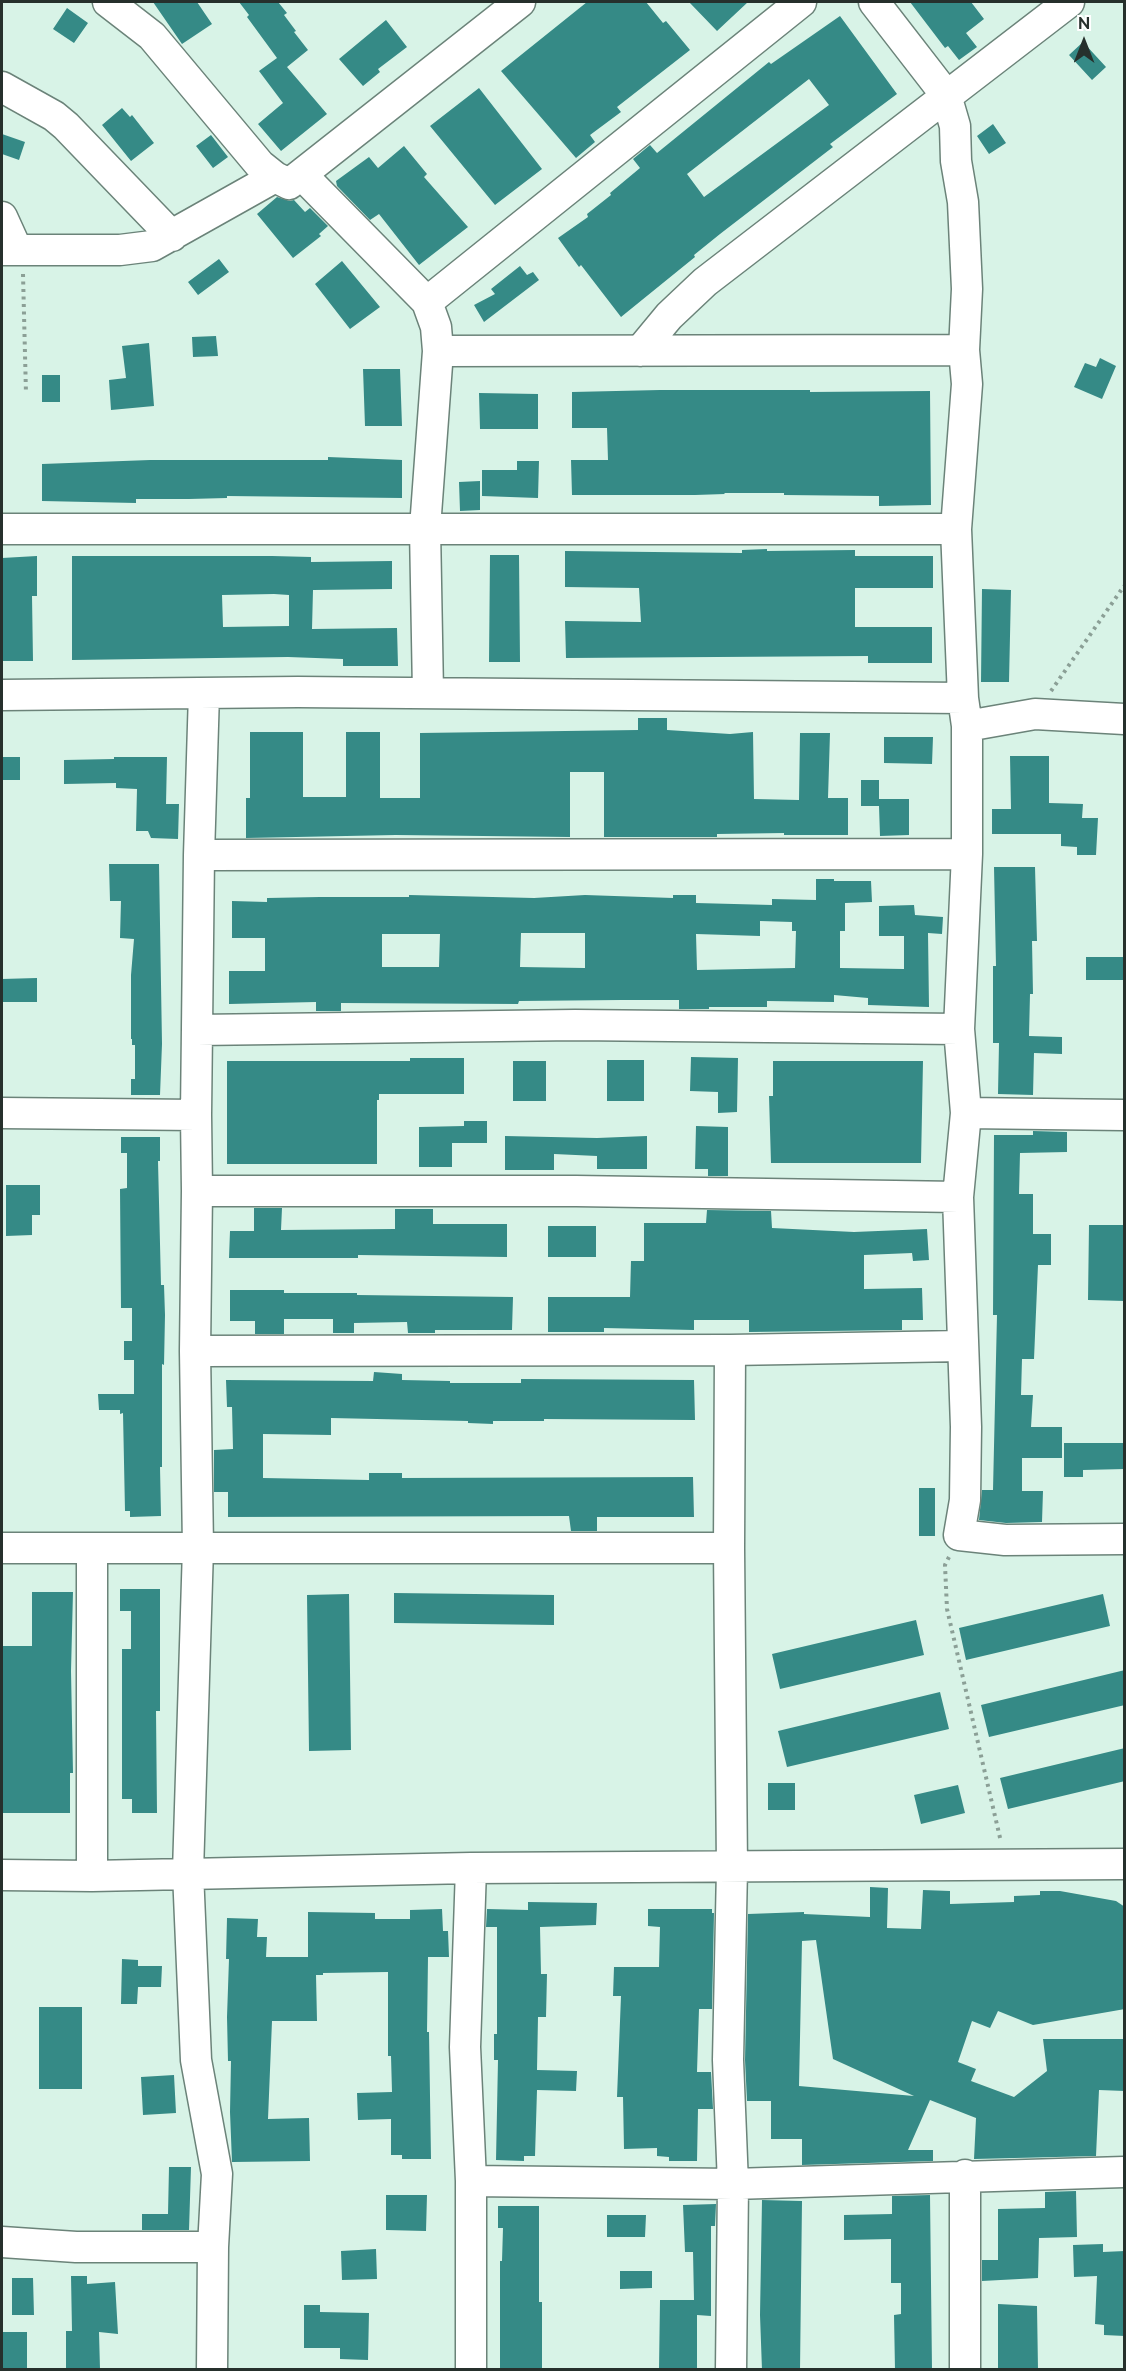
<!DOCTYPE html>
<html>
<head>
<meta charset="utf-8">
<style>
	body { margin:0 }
	#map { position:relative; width:1126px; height:2371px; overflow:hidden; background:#d8f3e7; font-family:Raleway,sans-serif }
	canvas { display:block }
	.frame { position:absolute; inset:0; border:3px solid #26302c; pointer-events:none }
	.north { position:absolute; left:1054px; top:12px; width:60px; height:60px; -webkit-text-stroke:4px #fff; paint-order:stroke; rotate:0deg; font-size:16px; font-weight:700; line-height:24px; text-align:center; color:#26302c }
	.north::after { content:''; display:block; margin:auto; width:21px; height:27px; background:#26302c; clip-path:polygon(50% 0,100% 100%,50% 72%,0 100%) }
</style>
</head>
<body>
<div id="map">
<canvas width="1126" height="2371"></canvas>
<div class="frame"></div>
<div class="north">N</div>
</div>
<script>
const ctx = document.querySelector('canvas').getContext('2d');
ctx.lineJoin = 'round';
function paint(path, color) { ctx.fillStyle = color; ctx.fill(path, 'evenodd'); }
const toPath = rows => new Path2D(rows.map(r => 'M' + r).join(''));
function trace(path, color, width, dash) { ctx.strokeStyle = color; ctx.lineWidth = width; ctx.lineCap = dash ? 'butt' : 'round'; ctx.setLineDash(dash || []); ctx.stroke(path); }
const building = toPath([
	[153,2,197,2,212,24,182,44],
	[239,2,278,2,287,13,284,15,296,31,294,32,308,50,287,67,327,114,281,151,258,124,283,103,259,71,277,58,247,17,249,15],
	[587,2,646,2,663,23,666,21,690,50,617,107,621,112,590,135,595,142,576,158,501,71],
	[689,2,748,2,717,31],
	[910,2,971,2,984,19,966,33,977,47,959,60,948,46,945,48],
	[67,8,88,23,74,43,53,29],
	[840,16,897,94,830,144,833,147,720,234,694,255,695,257,621,317,581,265,579,267,558,238,588,217,587,214,611,195,610,193,640,168,633,159,650,145,657,153,769,62,771,64],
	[809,79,829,105,704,197,687,174],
	[386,20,407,47,378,69,380,72,363,86,339,59],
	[1083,42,1106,67,1092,80,1069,55],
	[479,88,542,169,495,205,430,126],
	[122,108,130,117,132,115,154,143,131,161,102,125],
	[993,124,1006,143,989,154,977,136],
	[2,134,25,142,19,160,2,154],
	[211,135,228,157,213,168,196,146],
	[404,146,427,174,424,177,468,227,419,265,379,214,370,220,337,186,336,181,369,157,378,168],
	[277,197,290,201,294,200,305,212,310,208,328,226,319,234,321,236,293,258,257,214],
	[219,259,229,272,198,295,188,282],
	[342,261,380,307,350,329,315,284],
	[520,266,527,275,533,272,539,280,484,322,474,305,495,294,491,289],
	[216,336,218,356,193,357,192,337],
	[149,343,154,406,111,410,109,380,126,378,122,346],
	[1100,358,1116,366,1102,399,1074,387,1085,363,1096,367],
	[363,369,400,369,402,426,365,426],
	[42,375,60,375,60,402,42,402],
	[660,390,810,390,810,392,930,391,931,505,879,506,879,496,784,495,784,493,724,493,725,494,695,495,572,495,571,460,608,460,607,428,572,428,572,392],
	[479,393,538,394,538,429,480,429],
	[328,457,402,460,402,498,227,496,227,498,189,499,136,499,136,503,42,501,42,464,150,460,328,460],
	[517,461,539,461,538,498,482,496,482,470,517,470],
	[480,481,480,510,460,511,459,482],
	[767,549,767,551,855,550,855,556,933,556,933,588,855,588,855,627,932,627,932,663,868,663,868,656,566,658,565,621,641,622,639,588,565,587,565,551,742,553,742,550],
	[490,555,519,555,520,662,489,662],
	[37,556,37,596,32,596,33,661,2,661,2,558],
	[72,556,272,556,311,557,311,562,392,561,392,589,313,590,312,629,397,628,398,666,343,666,343,659,288,657,72,660],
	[274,594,289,595,289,626,223,627,222,595],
	[982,589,1011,590,1009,682,981,682],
	[638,718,667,718,667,730,730,734,753,732,754,799,799,800,800,733,830,733,828,798,848,798,848,835,784,835,784,833,717,834,717,837,604,837,604,772,570,772,570,837,396,835,246,838,246,798,250,798,250,732,303,732,303,797,346,797,346,732,380,732,380,798,420,798,420,733,638,730],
	[884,737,933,737,932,764,884,763],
	[1010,756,1049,756,1049,803,1083,804,1082,818,1098,818,1096,855,1077,855,1077,847,1061,846,1061,834,992,834,992,809,1011,809],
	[2,757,20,757,20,780,2,780],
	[114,757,167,757,166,804,179,804,178,839,151,838,148,831,136,831,137,789,116,788,116,783,64,784,64,760,114,759],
	[861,780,879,780,879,799,909,799,909,835,880,836,879,806,861,806],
	[109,864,159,864,162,1044,160,1095,131,1095,131,1079,135,1079,135,1045,132,1045,132,1039,131,1039,131,975,134,939,120,938,121,901,110,901],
	[994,867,1035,867,1037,941,1032,941,1033,994,1030,994,1029,1036,1062,1037,1062,1054,1034,1053,1033,1095,998,1094,999,1043,993,1043,993,966,996,966],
	[816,879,834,879,834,881,871,881,872,902,845,903,845,931,840,931,840,968,904,969,904,936,879,936,879,906,914,905,915,915,943,917,942,934,928,933,929,1007,868,1005,868,998,834,995,834,1002,767,1001,767,1007,709,1007,709,1009,679,1009,679,1000,621,1000,519,1001,518,1004,341,1003,341,1011,316,1011,316,1002,229,1004,229,971,265,971,265,938,232,938,232,901,267,902,267,898,320,897,409,897,409,895,534,898,585,895,673,898,673,895,696,895,696,903,772,905,772,899,816,900],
	[760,921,792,922,792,931,796,931,795,968,697,970,696,934,760,936],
	[521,933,585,933,585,968,520,967],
	[382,934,440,934,439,967,382,967],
	[1086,957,1125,957,1125,980,1086,980],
	[37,978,37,1002,2,1002,2,979],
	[691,1057,738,1058,737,1112,718,1113,718,1092,690,1091],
	[410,1058,464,1058,464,1094,379,1094,379,1100,377,1100,377,1164,227,1164,227,1061,410,1061],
	[607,1060,644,1060,644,1101,607,1101],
	[513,1061,546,1061,546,1101,513,1101],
	[773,1061,923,1061,921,1163,771,1163,769,1096,773,1096],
	[464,1121,487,1121,487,1143,452,1143,452,1167,419,1167,419,1127,464,1126],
	[696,1126,728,1127,728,1176,708,1176,708,1169,695,1169],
	[1033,1131,1067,1132,1067,1152,1020,1153,1019,1194,1033,1194,1033,1234,1051,1234,1051,1265,1038,1265,1034,1359,1022,1359,1021,1395,1033,1395,1031,1427,1062,1427,1062,1458,1022,1458,1022,1491,1043,1491,1042,1522,1006,1523,979,1520,982,1490,993,1490,997,1315,993,1315,994,1135,1033,1135],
	[505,1136,597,1138,647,1136,647,1169,597,1169,597,1156,554,1154,554,1170,505,1170],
	[121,1137,160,1137,160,1161,158,1161,161,1285,164,1285,165,1315,164,1365,162,1364,162,1467,160,1467,161,1516,130,1517,130,1511,125,1511,123,1413,120,1414,120,1410,99,1410,98,1394,134,1394,134,1360,124,1360,124,1341,132,1341,132,1308,121,1308,120,1189,127,1188,127,1153,121,1153],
	[6,1185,40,1185,40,1215,32,1215,32,1235,6,1236],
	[254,1208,282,1208,281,1230,395,1229,395,1209,433,1209,433,1224,507,1224,507,1257,358,1255,358,1258,229,1258,230,1231,254,1231],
	[707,1210,771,1211,772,1228,854,1232,927,1229,929,1260,913,1261,912,1253,864,1255,864,1289,922,1288,923,1320,902,1320,902,1330,749,1332,749,1320,694,1320,694,1330,604,1328,604,1332,548,1332,548,1297,630,1297,631,1261,644,1261,644,1223,706,1223],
	[1089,1225,1125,1225,1125,1301,1088,1300],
	[548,1226,596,1226,596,1257,548,1257],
	[230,1290,284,1290,284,1293,357,1293,357,1295,513,1297,512,1330,435,1330,435,1333,408,1333,407,1322,354,1323,354,1333,333,1333,333,1319,284,1319,284,1334,255,1334,255,1321,230,1321],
	[374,1372,402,1374,402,1380,450,1381,450,1383,521,1383,521,1379,694,1380,695,1420,544,1419,544,1421,493,1421,493,1424,468,1423,468,1421,331,1418,331,1435,263,1434,263,1478,369,1480,369,1473,402,1473,402,1478,693,1477,694,1517,597,1517,597,1531,571,1531,569,1516,228,1517,228,1492,214,1492,214,1450,233,1449,232,1407,227,1407,226,1380,373,1381],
	[1064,1443,1125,1443,1125,1469,1083,1470,1083,1477,1064,1477],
	[919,1488,935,1488,935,1536,919,1536],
	[120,1589,160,1589,160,1711,156,1711,157,1813,132,1813,132,1799,122,1799,122,1649,131,1649,131,1611,120,1611],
	[32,1592,73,1592,71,1671,73,1773,70,1773,70,1813,2,1813,2,1646,32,1646],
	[394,1593,554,1595,554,1625,394,1623],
	[349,1594,351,1750,309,1751,307,1595],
	[1103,1594,1110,1626,966,1660,959,1628],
	[916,1620,924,1655,780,1689,772,1654],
	[1125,1670,1125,1705,989,1737,981,1705],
	[940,1692,949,1729,787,1767,778,1731],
	[1125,1748,1125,1781,1008,1809,1000,1778],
	[768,1783,795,1783,795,1810,768,1810],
	[958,1785,965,1813,921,1824,914,1795],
	[870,1887,888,1888,887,1928,921,1929,923,1890,950,1891,950,1904,1014,1902,1014,1896,1040,1895,1040,1891,1060,1891,1116,1901,1125,1907,1125,2009,1033,2025,998,2011,990,2028,972,2021,958,2062,976,2069,971,2081,1014,2097,1047,2071,1043,2039,1125,2039,1125,2091,1099,2090,1096,2156,974,2159,976,2118,930,2100,908,2150,933,2150,933,2161,802,2165,802,2139,771,2139,771,2101,747,2101,745,2060,748,1914,804,1912,804,1914,870,1917],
	[816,1940,833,2059,914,2096,799,2086,802,1941],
	[528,1902,597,1903,596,1925,540,1927,541,1974,547,1974,546,2017,538,2017,537,2070,577,2071,576,2091,537,2090,535,2156,524,2156,524,2161,496,2160,498,2060,494,2060,494,2034,497,2034,497,1927,486,1927,487,1909,528,1910],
	[442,1909,443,1931,448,1931,449,1957,428,1957,427,2032,429,2032,431,2159,402,2159,402,2155,391,2155,391,2119,358,2120,357,2093,392,2092,391,2056,388,2056,388,1972,323,1973,323,1975,316,1975,317,2021,272,2021,268,2119,309,2118,310,2161,232,2162,230,2112,231,2061,228,2061,227,2017,229,1959,226,1959,227,1918,258,1919,257,1937,267,1937,266,1957,308,1957,308,1912,375,1913,375,1919,410,1919,410,1910],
	[648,1909,712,1909,712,1913,714,1913,712,2009,699,2009,697,2072,711,2072,713,2109,698,2109,697,2161,669,2161,669,2157,657,2156,657,2148,624,2149,623,2097,617,2097,621,1996,613,1996,614,1967,659,1967,660,1927,648,1926],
	[122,1959,138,1960,138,1966,162,1966,161,1987,138,1987,137,2004,121,2004],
	[39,2007,82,2007,82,2089,39,2089],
	[174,2075,176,2113,143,2115,141,2077],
	[169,2167,191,2167,189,2230,142,2230,142,2214,168,2214],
	[1076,2191,1077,2237,1039,2238,1038,2278,982,2281,982,2260,998,2260,998,2209,1045,2208,1045,2192],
	[386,2195,427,2195,426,2231,386,2230],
	[930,2195,932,2370,895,2370,894,2315,901,2314,901,2283,891,2283,891,2239,844,2240,844,2215,892,2214,892,2196],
	[762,2200,802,2201,800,2370,762,2370,760,2315],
	[716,2204,715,2226,711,2226,711,2316,697,2315,697,2370,659,2370,660,2300,694,2300,693,2252,685,2252,683,2205],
	[498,2206,539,2206,539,2302,542,2302,542,2370,500,2370,500,2261,502,2261,503,2228,498,2228],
	[607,2215,646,2215,645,2237,607,2237],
	[1103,2244,1103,2252,1125,2251,1125,2336,1104,2335,1104,2325,1095,2324,1097,2276,1074,2277,1073,2245],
	[376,2249,377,2279,342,2280,341,2251],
	[620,2271,652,2271,652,2288,620,2289],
	[71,2276,87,2276,87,2284,115,2282,118,2334,99,2332,100,2369,66,2370,66,2331,72,2331],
	[12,2278,33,2278,34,2315,12,2315],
	[998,2304,1037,2306,1038,2370,998,2370],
	[304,2305,320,2305,320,2312,369,2313,368,2360,340,2359,340,2348,304,2348],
	[2,2332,27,2332,27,2370,2,2370]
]);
const path = toPath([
	[23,274,26,394],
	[1051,691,1124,586],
	[949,1557,945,1565,947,1609,1001,1842]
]);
const minor = toPath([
	[108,2,152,36,260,165,275,177,289,184,520,2],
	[874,2,946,95,955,126,956,161,963,202,967,289,964,350,967,384,956,529,963,698,967,726,967,854,959,1029,966,1113,958,1197,966,1427,965,1500,959,1535,1005,1540,1124,1539],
	[2,87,54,116,66,126,172,236],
	[302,175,427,302,436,327,438,351,425,528,428,693],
	[2,217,17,250],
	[2,250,120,250,152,246,275,177],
	[427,302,801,2],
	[438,351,964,350],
	[640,351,669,316,705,282,1069,2],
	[2,529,956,529],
	[204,693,199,855,196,1115,197,1191,195,1351,198,1548,188,1872,196,2060,217,2174,213,2247,212,2370],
	[2,695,298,692,963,698],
	[967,726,1035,714,1124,719],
	[199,855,967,854],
	[197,1030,575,1025,959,1029],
	[2,1113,196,1115],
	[966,1113,1124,1115],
	[197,1191,576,1191,958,1197],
	[730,1350,729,1548,732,1868,728,2060,733,2184,731,2370],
	[195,1351,730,1350,962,1346],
	[2,1548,729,1548],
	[471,1868,465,2047,471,2181,471,2370],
	[2,1875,92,1876,471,1868,1124,1864],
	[92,1876,92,1548],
	[965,2175,965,2370],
	[471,2181,733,2184,1124,2172],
	[2,2242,76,2247,213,2247]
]);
paint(building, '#358a86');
trace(minor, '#6b8379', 33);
trace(path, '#8b9f96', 4, [3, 4.5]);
trace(minor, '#fff', 30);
</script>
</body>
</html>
